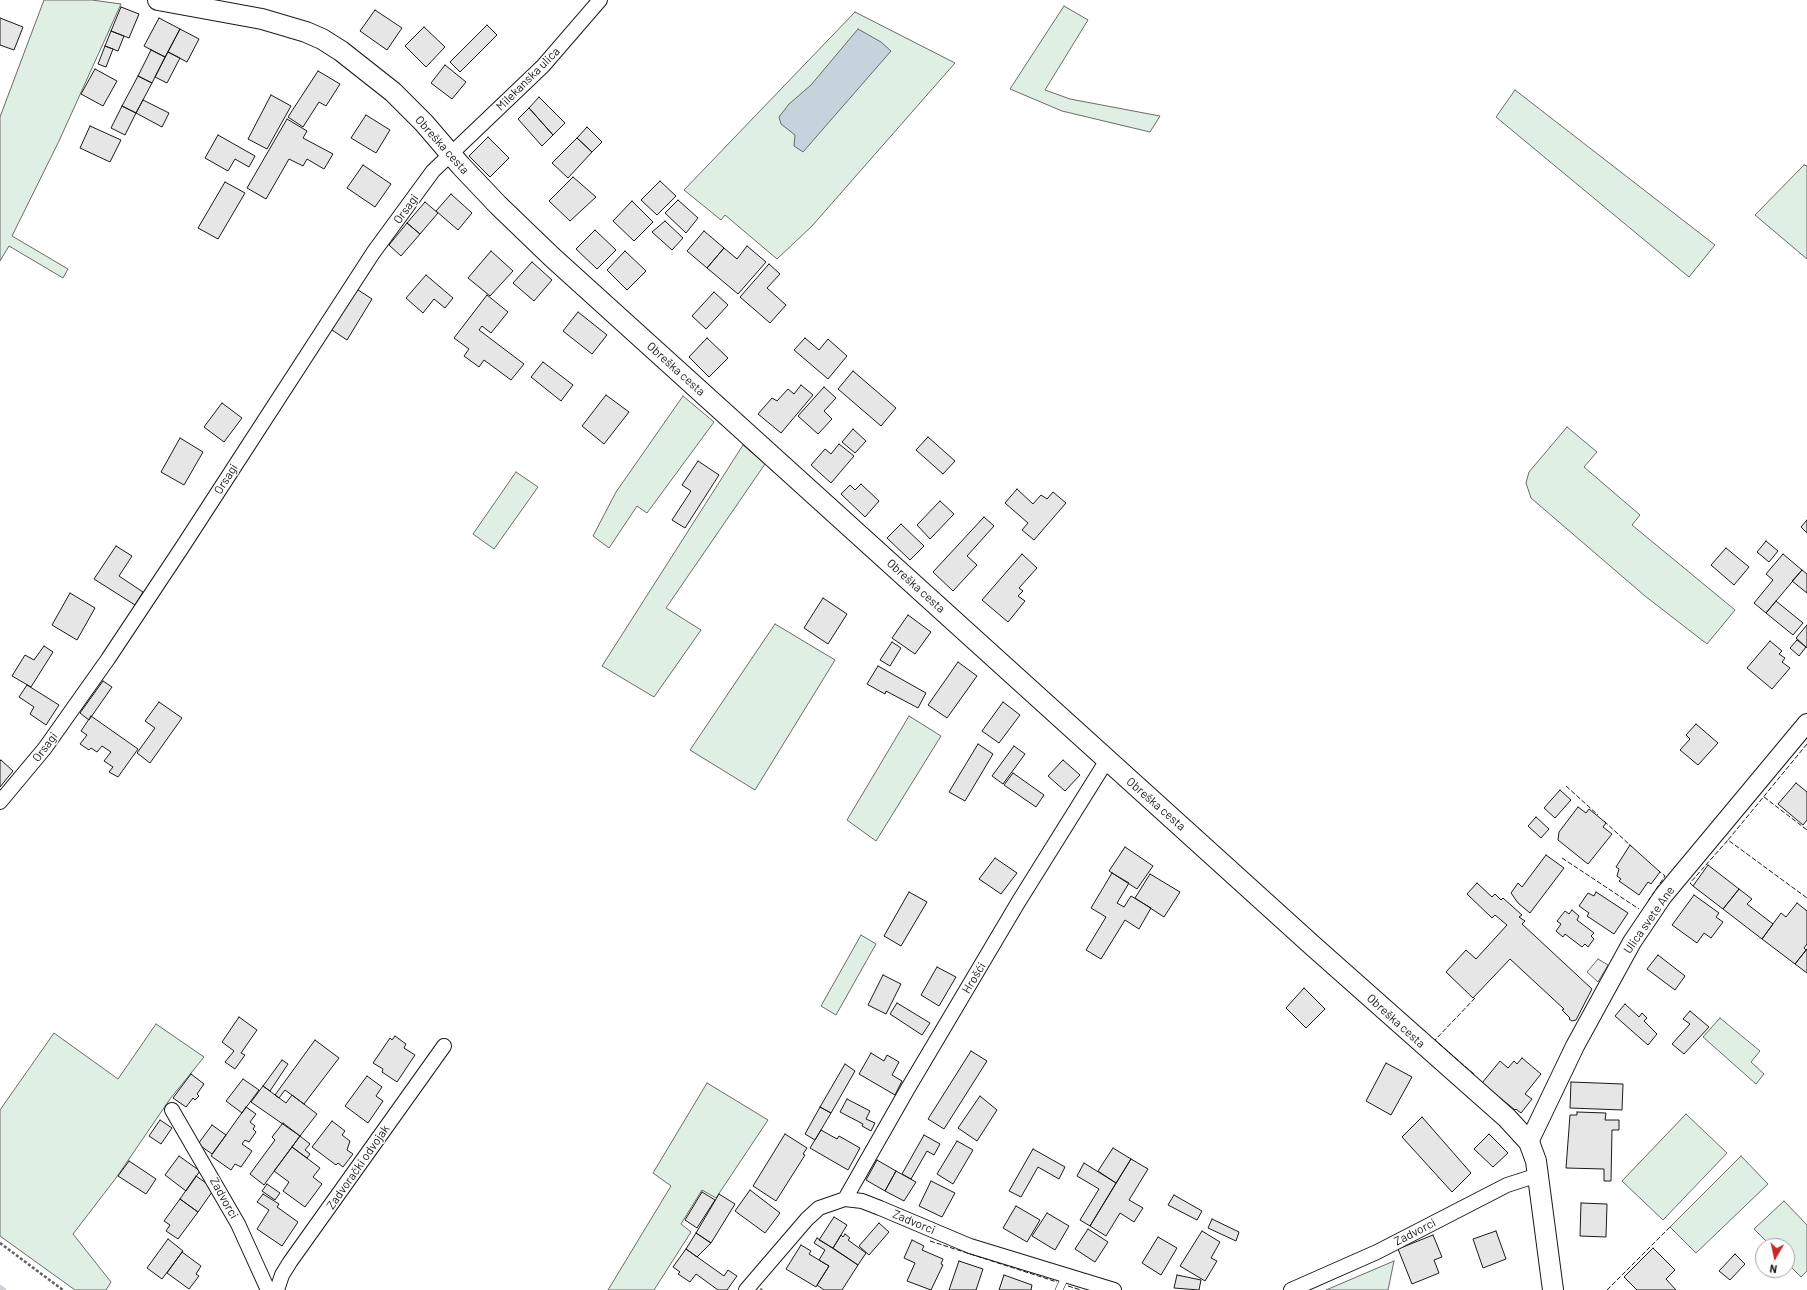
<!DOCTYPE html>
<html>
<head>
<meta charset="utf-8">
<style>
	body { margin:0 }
	#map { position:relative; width:1807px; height:1290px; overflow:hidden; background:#fff; font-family:Barlow,sans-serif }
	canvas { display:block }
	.north { position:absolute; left:1755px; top:1238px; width:40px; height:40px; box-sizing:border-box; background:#fff; border:1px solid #a3a3a3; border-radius:50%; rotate:189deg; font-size:11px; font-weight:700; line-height:16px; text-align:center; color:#1a1a1a }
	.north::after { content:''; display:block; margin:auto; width:14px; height:18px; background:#c62828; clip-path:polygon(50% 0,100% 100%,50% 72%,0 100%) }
</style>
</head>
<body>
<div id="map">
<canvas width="1807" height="1290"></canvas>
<div class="north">N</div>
</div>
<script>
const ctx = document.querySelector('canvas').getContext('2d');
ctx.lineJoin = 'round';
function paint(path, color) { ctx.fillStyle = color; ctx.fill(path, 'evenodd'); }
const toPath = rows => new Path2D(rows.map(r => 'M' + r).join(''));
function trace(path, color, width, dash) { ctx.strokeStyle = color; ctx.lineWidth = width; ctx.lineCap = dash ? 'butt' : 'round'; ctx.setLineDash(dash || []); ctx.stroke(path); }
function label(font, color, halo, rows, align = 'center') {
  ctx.font = font + ' Barlow,sans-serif'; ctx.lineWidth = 3; ctx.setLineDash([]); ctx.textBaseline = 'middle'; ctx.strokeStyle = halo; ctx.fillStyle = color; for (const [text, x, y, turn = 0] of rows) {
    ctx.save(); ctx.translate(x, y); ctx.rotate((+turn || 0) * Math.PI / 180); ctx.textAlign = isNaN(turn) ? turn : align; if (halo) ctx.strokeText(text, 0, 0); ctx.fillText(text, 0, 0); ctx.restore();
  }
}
const green = toPath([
	[44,0,92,0,121,4,59,141,12,236,68,269,63,278,9,246,0,261,0,117,44,0],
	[1064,6,1088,20,1045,90,1070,99,1160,116,1150,132,1062,111,1010,89,1064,6],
	[855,12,955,63,812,226,777,259,725,215,721,220,684,190,855,12],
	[1515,90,1715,245,1689,277,1496,117,1515,90],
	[1804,165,1807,166,1807,259,1755,215,1804,165],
	[683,396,714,422,647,513,637,506,609,548,593,536,616,492,683,396],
	[1567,427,1597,452,1584,467,1640,515,1632,525,1735,610,1707,644,1645,596,1531,498,1526,483,1529,472,1567,427],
	[743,445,765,464,666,608,701,630,654,697,602,666,743,445],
	[516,472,538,487,494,549,473,534,516,472],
	[775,624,835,660,755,790,690,750,775,624],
	[909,716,941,736,876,841,847,820,909,716],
	[861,935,876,944,836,1015,821,1006,861,935],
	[1720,1018,1760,1051,1751,1062,1764,1074,1756,1084,1703,1037,1720,1018],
	[156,1024,204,1057,170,1099,116,1178,73,1234,111,1282,106,1290,75,1290,0,1236,0,1110,54,1033,118,1079,156,1024],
	[707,1083,768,1120,716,1198,702,1190,681,1224,691,1232,654,1290,608,1290,671,1186,653,1173,707,1083],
	[1686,1114,1727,1153,1663,1220,1622,1181,1686,1114],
	[1741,1156,1768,1184,1696,1253,1670,1227,1741,1156],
	[1784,1201,1807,1225,1807,1271,1801,1277,1787,1263,1787,1246,1771,1246,1754,1229,1784,1201],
	[1394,1261,1388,1290,1326,1290,1394,1261]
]);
const parking = toPath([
	[1598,959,1608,965,1598,982,1587,972,1598,959]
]);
const water = toPath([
	[858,29,881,42,891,51,803,152,794,146,795,135,781,124,779,117,789,104,811,85,858,29]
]);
const stream = toPath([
	[0,1287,4,1290]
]);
const building = toPath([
	[121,7,139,14,129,38,111,31,121,7],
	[375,10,402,28,387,50,360,31,375,10],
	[0,18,23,27,14,50,0,45,0,18],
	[159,18,180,29,165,57,144,46,159,18],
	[487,25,497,35,460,72,450,62,487,25],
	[424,27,445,47,426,67,405,46,424,27],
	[180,29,199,39,187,62,168,52,180,29],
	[111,31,124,36,118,51,105,46,111,31],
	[105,46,113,49,106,67,98,64,105,46],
	[151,50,165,57,152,83,138,76,151,50],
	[168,52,180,58,167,83,155,77,168,52],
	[445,65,466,82,452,99,431,83,445,65],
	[95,69,117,81,103,106,81,94,95,69],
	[318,71,340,84,326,106,319,102,303,127,288,117,318,71],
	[138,76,152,83,136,113,122,106,138,76],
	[271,95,291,106,267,149,248,139,271,95],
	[539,97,565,123,553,135,529,108,539,97],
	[143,100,169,113,162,127,136,113,143,100],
	[122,106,136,113,125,135,111,128,122,106],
	[529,108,553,135,542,146,518,119,529,108],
	[366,115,390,130,376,153,351,138,366,115],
	[287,119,307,131,303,138,333,154,324,169,307,159,303,166,289,159,266,199,247,188,287,119],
	[90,126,121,140,110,162,80,148,90,126],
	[587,127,602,142,592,152,577,138,587,127],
	[218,135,255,156,249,167,235,159,228,171,205,158,218,135],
	[488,137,509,158,490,177,469,156,488,137],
	[577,138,592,152,568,178,552,163,577,138],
	[363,165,391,184,375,207,347,188,363,165],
	[573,177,596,197,570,221,549,201,573,177],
	[660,181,676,196,657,215,641,200,660,181],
	[225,182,245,193,218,239,198,228,225,182],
	[451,194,472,213,458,230,436,211,451,194],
	[678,200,698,218,686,233,665,213,678,200],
	[632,201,653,222,634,241,613,221,632,201],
	[425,202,438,213,420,234,407,223,425,202],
	[665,221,683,238,672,250,652,232,665,221],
	[407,223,420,234,401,256,389,245,407,223],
	[595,230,616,250,597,269,576,249,595,230],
	[704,231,724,248,707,268,687,251,704,231],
	[747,246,766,262,738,294,707,268,724,248,737,259,747,246],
	[491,251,513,271,490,296,468,278,491,251],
	[625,251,646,271,627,290,607,270,625,251],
	[532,262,552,280,534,301,513,283,532,262],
	[769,264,780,274,767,288,786,305,770,323,740,297,769,264],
	[426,275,453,298,445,308,434,299,423,313,406,298,426,275],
	[355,288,372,299,347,340,329,328,355,288],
	[714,292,728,305,706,329,692,316,714,292],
	[487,295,508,312,491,333,482,326,479,330,524,364,511,380,484,360,479,367,464,356,469,349,454,338,487,295],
	[578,312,607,335,592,354,563,331,578,312],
	[707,338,728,358,709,377,689,357,707,338],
	[805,338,819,350,828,339,847,356,828,379,794,350,805,338],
	[543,362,573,385,561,401,531,377,543,362],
	[853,371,896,408,881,426,838,389,853,371],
	[801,385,813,395,781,433,758,414,772,398,777,401,788,389,794,394,801,385],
	[824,387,836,398,824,411,832,419,818,434,798,416,824,387],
	[606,395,629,412,604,444,582,426,606,395],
	[222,403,242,418,224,442,204,427,222,403],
	[853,429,866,441,855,453,842,442,853,429],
	[928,437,955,461,943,474,916,450,928,437],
	[180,438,203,452,184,485,161,472,180,438],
	[839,444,854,456,831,483,811,465,825,449,831,454,839,444],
	[698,461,719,475,685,528,672,520,691,491,682,485,698,461],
	[861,484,879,501,865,517,841,494,850,485,855,490,861,484],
	[1017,489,1033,504,1041,495,1047,499,1053,492,1066,503,1034,540,1022,530,1028,523,1005,503,1017,489],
	[940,501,954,514,930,539,917,525,940,501],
	[984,517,994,526,967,556,977,565,953,591,933,572,984,517],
	[1807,520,1807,533,1801,527,1807,520],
	[901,524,924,546,910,560,887,538,901,524],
	[1766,541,1778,551,1769,562,1757,552,1766,541],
	[116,546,132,556,119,576,143,592,135,605,94,579,116,546],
	[1726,548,1749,567,1734,585,1711,565,1726,548],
	[1022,554,1037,568,1019,588,1023,591,1018,596,1025,601,1008,622,982,600,1022,554],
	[1783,554,1802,570,1766,613,1754,603,1773,580,1766,574,1783,554],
	[1802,570,1807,574,1807,593,1792,581,1802,570],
	[70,593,95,608,77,640,52,625,70,593],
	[823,598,847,614,828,644,804,628,823,598],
	[1776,601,1803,623,1793,635,1766,613,1776,601],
	[908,615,931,632,915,654,892,638,908,615],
	[1807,625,1807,648,1796,638,1807,625],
	[1797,640,1806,647,1799,656,1790,648,1797,640],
	[1770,641,1782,651,1779,654,1785,658,1782,662,1790,668,1772,689,1747,668,1770,641],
	[892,642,901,648,890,666,880,660,892,642],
	[44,646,53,652,31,687,12,676,25,655,34,660,44,646],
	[958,662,977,676,947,718,928,705,958,662],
	[878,666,926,693,918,708,886,691,885,694,867,684,878,666],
	[103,681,112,687,89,720,80,713,103,681],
	[27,685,59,705,46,725,30,714,34,707,19,697,27,685],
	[159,702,182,718,150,763,137,753,155,728,145,721,159,702],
	[1003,702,1020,715,999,743,982,731,1003,702],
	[91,716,138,749,118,777,109,772,113,767,104,761,111,752,102,746,97,752,91,748,89,750,80,744,87,735,81,731,91,716],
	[1696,724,1718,743,1698,765,1680,750,1690,739,1686,735,1696,724],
	[978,744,993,754,965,801,949,792,978,744],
	[1014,746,1025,754,1003,784,992,776,1014,746],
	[1,760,13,771,0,787,0,761,1,760],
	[1063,760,1080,775,1065,791,1048,776,1063,760],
	[1013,773,1044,795,1036,807,1004,785,1013,773],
	[1796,783,1807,792,1807,820,1803,825,1778,804,1796,783],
	[1560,790,1571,800,1555,818,1544,808,1560,790],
	[1578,807,1586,813,1589,809,1606,823,1603,827,1612,834,1588,864,1558,840,1559,832,1578,807],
	[1536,817,1549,829,1541,838,1528,826,1536,817],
	[1630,845,1660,872,1651,884,1648,882,1639,895,1619,881,1621,879,1617,876,1619,869,1616,867,1630,845],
	[1125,847,1153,866,1137,889,1109,871,1125,847],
	[1546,855,1564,868,1530,913,1518,903,1511,893,1518,883,1522,887,1546,855],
	[995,858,1017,873,1001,894,979,879,995,858],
	[1708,865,1739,889,1723,909,1693,886,1708,865],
	[1112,873,1129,883,1117,903,1124,907,1131,896,1151,908,1139,929,1125,920,1101,959,1086,950,1106,917,1091,908,1112,873],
	[1150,874,1180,892,1164,917,1135,898,1150,874],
	[1477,883,1492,897,1495,894,1501,900,1503,898,1522,915,1519,917,1525,921,1522,924,1592,989,1576,1020,1572,1021,1569,1019,1570,1018,1562,1010,1564,1009,1510,959,1473,998,1446,972,1466,950,1476,959,1507,925,1495,915,1492,918,1467,894,1477,883],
	[1739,889,1752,899,1747,904,1773,924,1762,939,1723,909,1739,889],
	[909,892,927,902,901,946,884,936,909,892],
	[1596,892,1628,913,1614,934,1587,916,1589,913,1579,906,1588,893,1594,896,1596,892],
	[1694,895,1719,913,1716,917,1723,922,1711,938,1704,933,1697,943,1672,925,1694,895],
	[1797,903,1807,911,1807,944,1804,948,1806,950,1795,964,1762,939,1781,913,1786,917,1797,903],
	[1572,910,1579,916,1577,920,1594,933,1591,936,1594,939,1588,947,1585,944,1582,947,1565,934,1563,937,1556,931,1561,924,1557,921,1565,911,1569,914,1572,910],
	[1807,949,1807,973,1795,964,1807,949],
	[1658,955,1685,976,1675,990,1647,969,1658,955],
	[937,967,956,977,939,1006,921,995,937,967],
	[883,975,901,984,886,1014,868,1005,883,975],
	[1304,988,1325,1009,1306,1028,1286,1008,1304,988],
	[897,1003,930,1023,922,1035,890,1014,897,1003],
	[1625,1004,1639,1017,1642,1013,1647,1018,1644,1021,1657,1034,1648,1045,1615,1016,1625,1004],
	[1690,1011,1709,1027,1684,1054,1672,1044,1690,1024,1683,1019,1690,1011],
	[239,1017,257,1030,241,1053,245,1055,235,1069,225,1062,234,1051,222,1042,239,1017],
	[395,1036,406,1044,404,1048,415,1055,397,1082,382,1072,383,1069,373,1063,390,1038,392,1040,395,1036],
	[315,1040,339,1058,304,1104,285,1090,279,1098,275,1095,315,1040],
	[971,1051,987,1061,944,1129,928,1119,971,1051],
	[871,1053,884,1061,887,1055,899,1062,892,1075,902,1081,895,1095,859,1074,871,1053],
	[1522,1058,1541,1074,1525,1094,1532,1099,1521,1113,1516,1109,1515,1110,1482,1083,1500,1061,1508,1068,1514,1061,1517,1064,1522,1058],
	[282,1060,288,1064,270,1091,263,1086,282,1060],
	[1386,1063,1412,1077,1391,1115,1366,1101,1386,1063],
	[845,1064,855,1071,831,1113,820,1107,845,1064],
	[191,1074,204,1084,197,1094,199,1096,195,1100,193,1098,186,1107,173,1098,191,1074],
	[367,1076,382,1087,376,1096,383,1101,368,1123,345,1106,367,1076],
	[243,1079,259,1090,242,1113,226,1101,243,1079],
	[1571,1082,1623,1084,1622,1110,1570,1108,1571,1082],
	[263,1086,286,1103,292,1095,317,1114,300,1136,251,1102,263,1086],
	[980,1096,997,1110,977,1141,958,1128,980,1096],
	[847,1099,870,1111,866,1119,875,1123,871,1131,862,1126,863,1124,840,1112,847,1099],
	[246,1107,256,1114,250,1122,255,1126,253,1129,256,1132,249,1142,245,1140,242,1144,252,1151,241,1167,235,1164,231,1170,211,1156,246,1107],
	[820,1107,831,1113,815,1140,805,1134,820,1107],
	[1577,1112,1606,1113,1605,1120,1619,1120,1619,1130,1612,1130,1611,1181,1604,1181,1604,1169,1566,1168,1570,1115,1577,1115,1577,1112],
	[1422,1117,1471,1173,1452,1192,1402,1137,1422,1117],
	[160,1120,172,1128,161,1144,149,1136,160,1120],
	[332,1121,345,1131,342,1135,350,1141,347,1150,353,1154,343,1167,338,1163,336,1165,312,1147,332,1121],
	[283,1123,300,1136,264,1185,250,1174,275,1140,272,1137,283,1123],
	[212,1125,226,1135,212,1154,198,1144,212,1125],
	[821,1130,837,1139,839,1136,860,1148,848,1170,810,1148,821,1130],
	[785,1134,807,1148,803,1154,805,1155,776,1201,753,1186,785,1134],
	[1489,1134,1508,1153,1493,1167,1474,1149,1489,1134],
	[924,1135,940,1144,934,1155,927,1151,911,1179,902,1174,924,1135],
	[300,1136,310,1144,305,1150,310,1154,307,1158,292,1147,300,1136],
	[957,1141,973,1150,953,1184,937,1174,957,1141],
	[292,1147,320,1168,313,1177,322,1184,305,1207,283,1191,289,1182,274,1171,292,1147],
	[1113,1148,1131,1159,1116,1183,1098,1171,1113,1148],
	[1033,1149,1065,1167,1059,1179,1038,1167,1021,1197,1009,1191,1033,1149],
	[179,1156,200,1171,186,1191,165,1175,179,1156],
	[1131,1159,1148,1169,1129,1200,1143,1208,1134,1222,1120,1213,1106,1236,1090,1226,1131,1159],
	[877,1160,896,1171,885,1191,866,1180,877,1160],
	[129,1161,156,1179,146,1194,118,1176,129,1161],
	[1084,1163,1116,1183,1090,1226,1080,1220,1099,1189,1077,1176,1084,1163],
	[896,1171,916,1182,904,1201,885,1191,896,1171],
	[196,1176,206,1183,212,1192,198,1212,180,1199,196,1176],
	[931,1181,955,1193,942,1217,919,1206,931,1181],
	[267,1184,280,1193,275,1200,262,1191,267,1184],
	[750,1190,780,1213,765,1233,735,1211,750,1190],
	[702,1192,715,1200,697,1228,685,1220,702,1192],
	[263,1194,279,1204,277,1207,298,1222,282,1246,257,1229,269,1210,257,1202,263,1194],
	[719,1194,735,1204,711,1243,696,1233,719,1194],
	[1174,1195,1202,1211,1197,1220,1168,1205,1174,1195],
	[180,1199,198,1212,178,1239,166,1231,170,1225,164,1221,180,1199],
	[1581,1203,1607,1204,1606,1237,1580,1236,1581,1203],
	[1016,1206,1040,1220,1027,1242,1003,1228,1016,1206],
	[1047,1213,1069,1226,1055,1250,1032,1236,1047,1213],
	[834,1217,847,1225,833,1248,819,1240,834,1217],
	[1212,1219,1239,1232,1236,1241,1208,1228,1212,1219],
	[879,1223,889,1232,869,1255,859,1246,879,1223],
	[1088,1229,1108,1242,1095,1262,1075,1249,1088,1229],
	[1202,1231,1220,1242,1211,1258,1217,1261,1205,1281,1180,1266,1202,1231],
	[1496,1231,1506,1259,1483,1268,1473,1239,1496,1231],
	[696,1233,711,1243,697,1257,686,1249,696,1233],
	[845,1234,850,1238,848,1240,866,1253,858,1265,833,1248,841,1235,843,1237,845,1234],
	[1433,1235,1442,1257,1434,1260,1439,1273,1412,1284,1398,1249,1433,1235],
	[1158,1237,1177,1248,1161,1275,1142,1263,1158,1237],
	[817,1238,858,1265,842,1290,824,1290,817,1285,829,1266,819,1260,825,1250,814,1243,817,1238],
	[168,1239,183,1251,162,1279,147,1268,168,1239],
	[912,1240,924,1246,922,1250,943,1259,941,1264,943,1265,931,1290,907,1281,915,1263,904,1258,912,1240],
	[801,1245,811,1251,809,1254,829,1266,816,1287,786,1269,801,1245],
	[1653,1248,1675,1270,1666,1279,1676,1290,1637,1290,1624,1277,1653,1248],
	[686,1249,724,1276,728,1270,737,1276,727,1290,718,1290,696,1274,690,1282,678,1274,680,1272,673,1267,686,1249],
	[182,1252,201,1266,196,1274,199,1276,189,1289,167,1273,182,1252],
	[1735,1254,1745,1264,1730,1280,1719,1271,1735,1254],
	[959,1261,983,1269,976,1290,949,1290,959,1261],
	[1004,1275,1032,1285,1031,1290,999,1290,1004,1275],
	[1177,1275,1201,1280,1199,1290,1174,1288,1177,1275]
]);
const path = toPath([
	[0,1243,63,1290]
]);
const service = toPath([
	[1059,1290,1066,1275]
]);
const minor = toPath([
	[0,802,45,748,108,659,183,546,373,253,433,171,543,66,600,0],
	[172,1110,238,1224,268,1290],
	[845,1199,907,1090,1019,901,1107,760],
	[277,1290,282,1275,290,1262,444,1046],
	[746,1290,807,1219,819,1208,845,1199,862,1201,880,1208,970,1246,1114,1290],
	[1291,1290,1377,1252,1507,1185,1538,1175]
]);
const tertiary = toPath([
	[1529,1142,1575,1046,1632,942,1663,896,1807,723]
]);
const secondary = toPath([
	[158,0,262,19,306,32,322,39,341,51,393,92,424,123,461,166,498,205,552,257,1313,946,1507,1118,1529,1142,1536,1161,1553,1290]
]);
const hedge = toPath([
	[761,1290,762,1289]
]);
const fence = toPath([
	[1807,744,1728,840,1807,898],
	[1566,786,1598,815],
	[1764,797,1807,830],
	[1604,821,1632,847],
	[1562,858,1639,909],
	[1693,886,1690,883,1728,840],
	[1648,901,1665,876,1659,871],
	[1475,998,1435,1040,1475,1075],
	[930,1241,1057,1282],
	[1068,1286,1081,1290],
	[1607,1290,1670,1227]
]);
const streetNames = [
	["Milekanska ulica",528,79,-45],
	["Obreška cesta",442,145,48],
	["Orsagi",406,209,-54],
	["Obreška cesta",676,369,42],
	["Orsagi",226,479,-58],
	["Obreška cesta",916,586,42],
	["Orsagi",45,747,-53],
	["Obreška cesta",1156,804,41],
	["Ulica svete Ane",1649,920,-55],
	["Hrošći",974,978,-59],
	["Obreška cesta",1396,1021,42],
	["Zadvorački odvojak",358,1167,-55],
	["Zadvorci",224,1198,61],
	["Zadvorci",914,1222,23],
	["Zadvorci",1415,1232,-27]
];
paint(green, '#e0efe3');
trace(green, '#6a6a6a', 1);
paint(parking, '#ededed');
trace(parking, '#6a6a6a', 1);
paint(water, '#c6d2dc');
trace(water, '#6a6a6a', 1);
trace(stream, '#c6d2dc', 4.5);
paint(building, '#e6e6e6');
trace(building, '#1a1a1a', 1);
trace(service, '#1a1a1a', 8);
trace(minor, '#1a1a1a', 16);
trace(tertiary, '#1a1a1a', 20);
trace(secondary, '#1a1a1a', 22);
trace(path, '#5f5f5f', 2.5, [3, 2]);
trace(service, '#fff', 7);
trace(minor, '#fff', 14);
trace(tertiary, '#fff', 18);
trace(secondary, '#fff', 20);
trace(hedge, '#2b5a34', 3, [2, 3]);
trace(fence, '#1a1a1a', 1, [5, 2]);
label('12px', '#1a1a1a', '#fff', streetNames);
</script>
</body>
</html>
